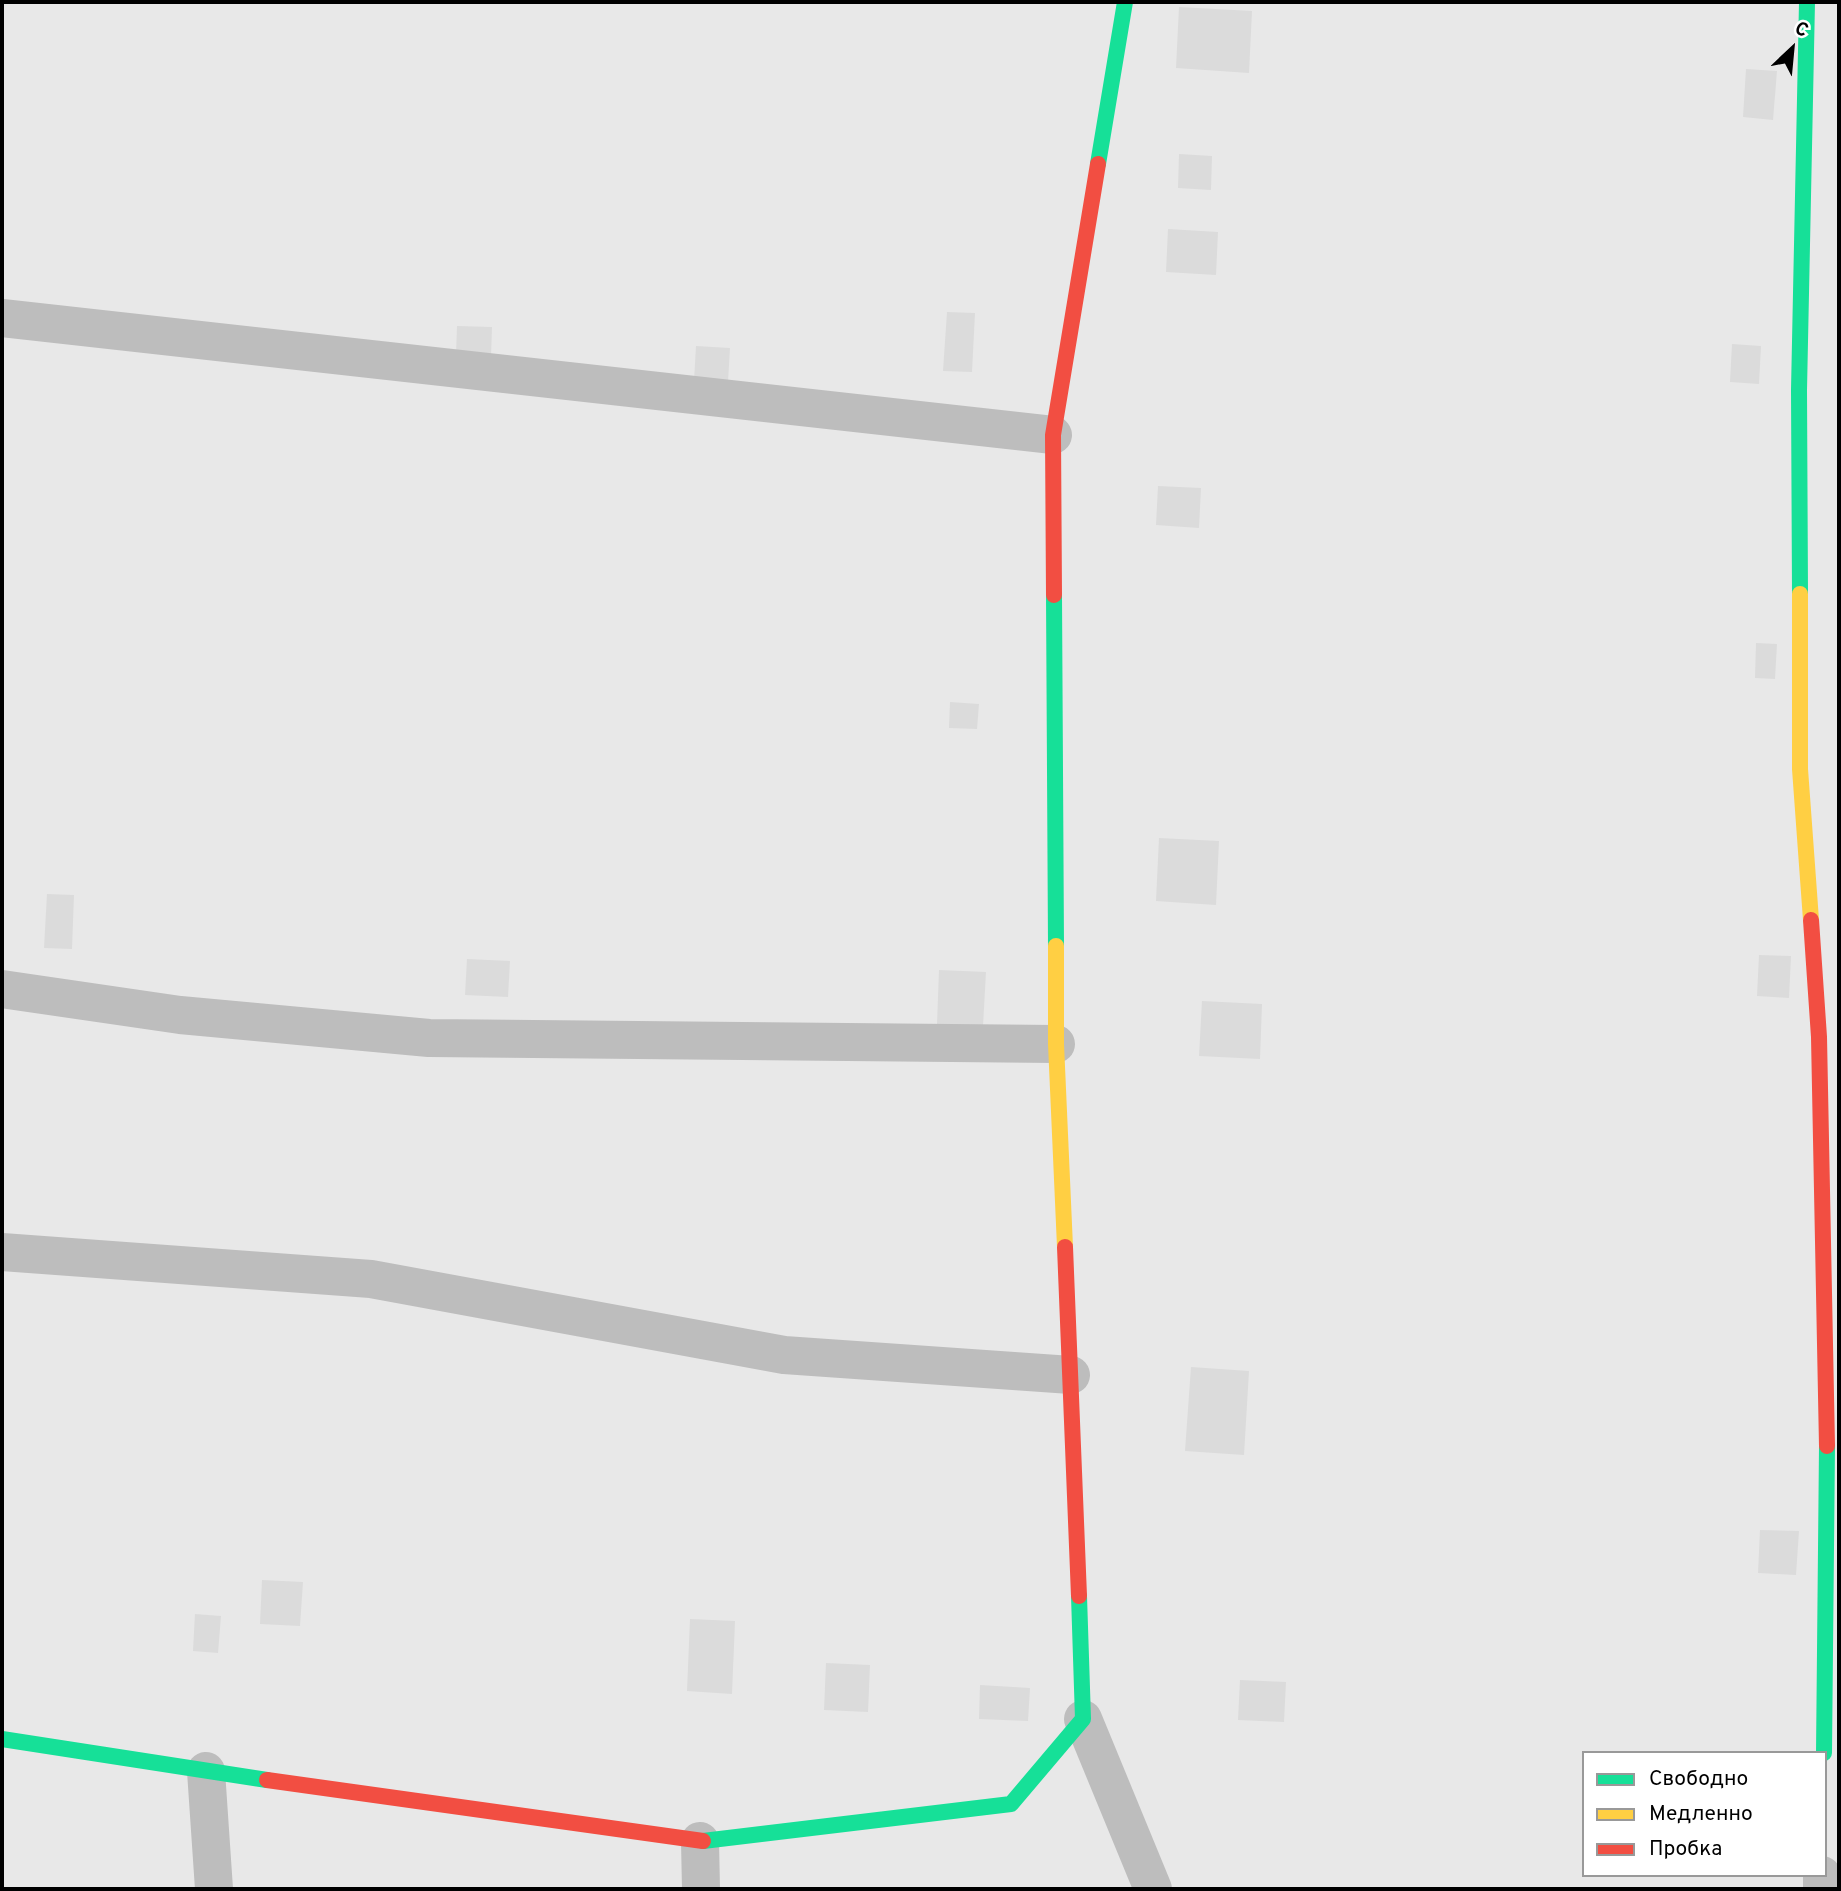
<!DOCTYPE html>
<html>
<head>
<meta charset="utf-8">
<style>
	body { margin:0 }
	#map { position:relative; width:1841px; height:1891px; overflow:hidden; background:#fff; font-family:Overpass,sans-serif }
	canvas { display:block }
	.frame { position:absolute; inset:0; border:4px solid #000; pointer-events:none }
	.legend { position:absolute; left:1582px; top:1751px; width:245px; height:126px; box-sizing:border-box; background:#fff; border:2px solid #999; margin:0; padding:9px 12px; list-style:none; font-size:21px; color:#000 }
	.legend li { display:flex; align-items:center; gap:14px; height:35px }
	.legend b { width:35px; border:2px solid #999 }
	.north { position:absolute; left:1757px; top:14px; width:70px; height:70px; -webkit-text-stroke:5px #fff; paint-order:stroke; rotate:26deg; font-size:19px; font-weight:700; line-height:28px; text-align:center; color:#000 }
	.north::after { content:''; display:block; margin:auto; width:24px; height:32px; background:#000; clip-path:polygon(50% 0,100% 100%,50% 72%,0 100%) }
</style>
</head>
<body>
<div id="map">
<canvas width="1841" height="1891"></canvas>
<div class="frame"></div>
<ul class="legend">
<li><b style="height:9px;background:#16e098"></b>Свободно</li>
<li><b style="height:9px;background:#ffcf43"></b>Медленно</li>
<li><b style="height:9px;background:#f24e42"></b>Пробка</li>
</ul>
<div class="north">С</div>
</div>
<script>
const ctx = document.querySelector('canvas').getContext('2d');
ctx.lineJoin = 'round';
function paint(path, color) { ctx.fillStyle = color; ctx.fill(path, 'evenodd'); }
const toPath = rows => new Path2D(rows.map(r => 'M' + r).join(''));
function trace(path, color, width, dash) { ctx.strokeStyle = color; ctx.lineWidth = width; ctx.lineCap = dash ? 'butt' : 'round'; ctx.setLineDash(dash || []); ctx.stroke(path); }
const green = toPath([
	[2,2,1839,2,1839,1889,2,1889],
	[1584,1753,1825,1753,1825,1875,1584,1875]
]);
const building = toPath([
	[1179,7,1252,11,1249,73,1176,68],
	[1746,69,1777,71,1773,120,1743,117],
	[1179,154,1212,156,1211,190,1178,188],
	[1168,229,1218,232,1216,275,1166,272],
	[947,312,975,313,972,372,943,371],
	[457,326,492,327,491,357,456,355],
	[1732,344,1761,346,1759,384,1730,382],
	[696,346,730,348,728,382,694,381],
	[1158,486,1201,488,1199,528,1156,525],
	[1756,643,1777,644,1775,679,1755,678],
	[950,702,979,704,977,729,949,728],
	[1159,838,1219,841,1216,905,1156,901],
	[47,894,74,895,72,949,44,948],
	[1759,955,1791,956,1789,998,1757,996],
	[467,959,510,961,508,997,465,995],
	[939,970,986,972,983,1026,937,1024],
	[1202,1001,1262,1004,1260,1059,1199,1056],
	[1191,1367,1249,1371,1244,1455,1185,1451],
	[1760,1530,1799,1531,1796,1575,1758,1573],
	[262,1580,303,1582,300,1626,260,1624],
	[195,1614,221,1616,218,1653,193,1651],
	[690,1619,735,1621,732,1694,687,1691],
	[826,1663,870,1665,868,1712,824,1710],
	[1240,1680,1286,1682,1284,1722,1238,1720],
	[980,1685,1030,1688,1028,1721,979,1719]
]);
const street = toPath([
	[2,318,1053,435],
	[2,989,180,1015,429,1038,1056,1044],
	[2,1252,371,1279,784,1355,1071,1375],
	[1083,1719,1153,1889],
	[206,1771,214,1889],
	[700,1841,701,1889],
	[1822,1889,1822,1875]
]);
const fast = toPath([
	[1098,164,1125,2],
	[1800,594,1799,390,1807,2],
	[1054,595,1056,946],
	[2,1739,267,1780],
	[1824,1753,1827,1446],
	[703,1841,1011,1804,1083,1719,1079,1596]
]);
const slow = toPath([
	[1800,594,1800,769,1811,920],
	[1056,946,1056,1044,1065,1247]
]);
const jam = toPath([
	[1054,595,1053,435,1098,164],
	[1811,920,1819,1037,1827,1446],
	[1065,1247,1079,1596],
	[267,1780,703,1841]
]);
paint(green, '#e8e8e8');
paint(building, '#dbdbdb');
trace(street, '#bdbdbd', 38);
trace(fast, '#16e098', 16);
trace(slow, '#ffcf43', 16);
trace(jam, '#f24e42', 16);
</script>
</body>
</html>
